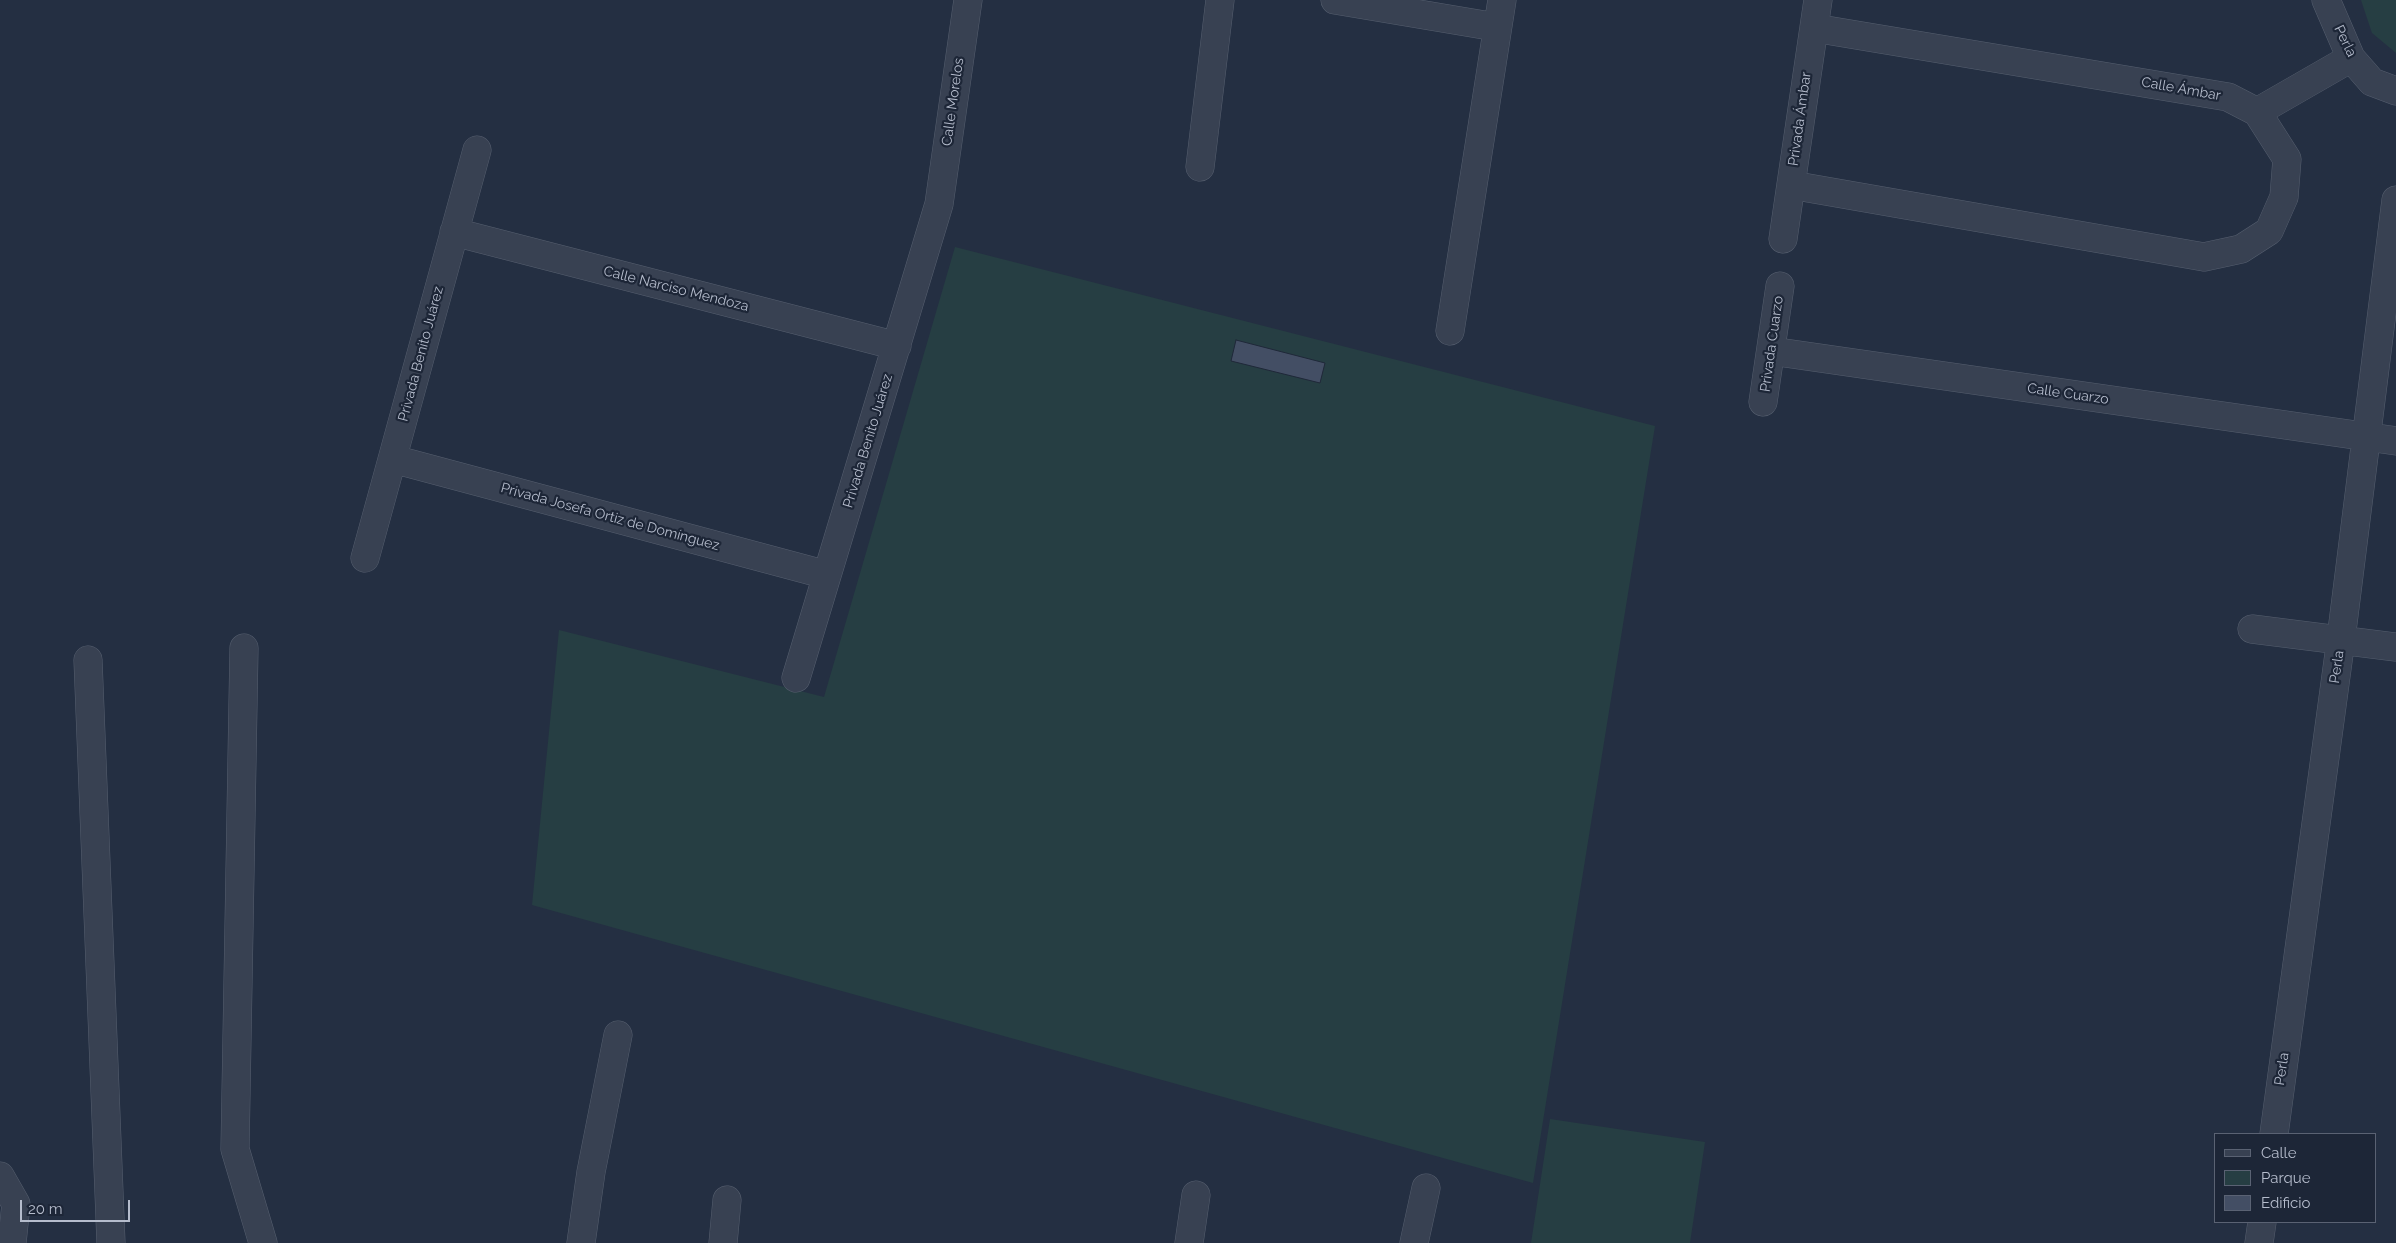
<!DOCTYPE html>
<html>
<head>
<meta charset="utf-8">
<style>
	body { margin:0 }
	#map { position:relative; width:2396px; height:1243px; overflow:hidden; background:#242f42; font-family:Raleway,sans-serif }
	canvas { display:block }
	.legend { position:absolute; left:2214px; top:1133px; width:162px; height:90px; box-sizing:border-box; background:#1d2637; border:1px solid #5a6273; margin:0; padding:6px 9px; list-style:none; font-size:15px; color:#b5bccc }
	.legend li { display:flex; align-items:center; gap:10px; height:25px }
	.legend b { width:25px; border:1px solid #5a6273 }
	.scale { position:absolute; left:20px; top:1200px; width:110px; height:22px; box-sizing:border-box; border:2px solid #b5bccc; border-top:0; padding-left:6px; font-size:15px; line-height:18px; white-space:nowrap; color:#b5bccc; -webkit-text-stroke:4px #1d2637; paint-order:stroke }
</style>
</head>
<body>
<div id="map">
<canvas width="2396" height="1243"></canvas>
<ul class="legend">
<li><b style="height:6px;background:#384152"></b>Calle</li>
<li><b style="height:14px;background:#263e43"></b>Parque</li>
<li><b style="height:14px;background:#434e64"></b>Edificio</li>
</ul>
<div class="scale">20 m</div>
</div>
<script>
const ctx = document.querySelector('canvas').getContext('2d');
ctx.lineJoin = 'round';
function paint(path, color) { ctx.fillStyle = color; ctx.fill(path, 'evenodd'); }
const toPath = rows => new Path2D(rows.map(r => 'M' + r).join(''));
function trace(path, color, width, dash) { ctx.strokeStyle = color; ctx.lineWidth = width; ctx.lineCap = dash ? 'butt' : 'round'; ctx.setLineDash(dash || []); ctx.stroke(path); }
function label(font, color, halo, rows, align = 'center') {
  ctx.font = font + ' Raleway,sans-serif'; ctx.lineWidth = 4.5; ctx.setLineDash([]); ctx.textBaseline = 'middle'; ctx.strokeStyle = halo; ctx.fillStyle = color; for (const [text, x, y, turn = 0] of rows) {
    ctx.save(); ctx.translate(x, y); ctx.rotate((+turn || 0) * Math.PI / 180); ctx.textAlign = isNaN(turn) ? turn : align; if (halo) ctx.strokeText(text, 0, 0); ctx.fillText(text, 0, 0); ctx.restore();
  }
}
const green = toPath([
	[2361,0,2396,0,2396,53,2372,33],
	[955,247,1655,426,1533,1183,532,905,559,630,824,697],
	[1550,1119,1705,1142,1690,1243,1531,1243]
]);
const building = toPath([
	[1236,340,1325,363,1320,383,1231,361,1236,340]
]);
const street = toPath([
	[1335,0,1496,27],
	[2326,0,2351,58,2372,82,2396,91],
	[2257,112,2351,58],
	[1200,167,1220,0],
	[1791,185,2204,257,2241,249,2269,231,2284,197,2287,159,2257,112,2228,97,1814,28],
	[454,232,897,346],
	[1783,239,1818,0],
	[1450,331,1502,0],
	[1771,351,2396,441],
	[1763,402,1780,286],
	[393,459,827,575],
	[365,558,477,150],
	[2252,629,2396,647],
	[244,648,235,1149,263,1243],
	[88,660,111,1243],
	[796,678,939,204,968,0],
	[2274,1134,2341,639,2396,200],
	[0,1176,16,1204,12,1243],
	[581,1243,591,1172,618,1035],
	[723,1243,727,1200],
	[1189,1243,1196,1195],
	[1414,1243,1426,1188],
	[2259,1243,2262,1222]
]);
const streetNames = [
	["Perla",2345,41,64],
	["Calle Ámbar",2181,89,10],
	["Calle Morelos",953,102,-82],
	["Privada Ámbar",1800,119,-82],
	["Calle Narciso Mendoza",676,289,14],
	["Privada Cuarzo",1772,344,-82],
	["Privada Benito Juárez",421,354,-75],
	["Calle Cuarzo",2068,394,8],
	["Privada Benito Juárez",868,441,-73],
	["Privada Josefa Ortiz de Domínguez",610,517,15],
	["Perla",2337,667,-82],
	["Perla",2282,1069,-82]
];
paint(green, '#263e43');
paint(building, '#434e64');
trace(building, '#1f2839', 1);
trace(street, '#565f6f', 29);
trace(street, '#384152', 28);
label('14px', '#b5bccc', '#1d2637', streetNames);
</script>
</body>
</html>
